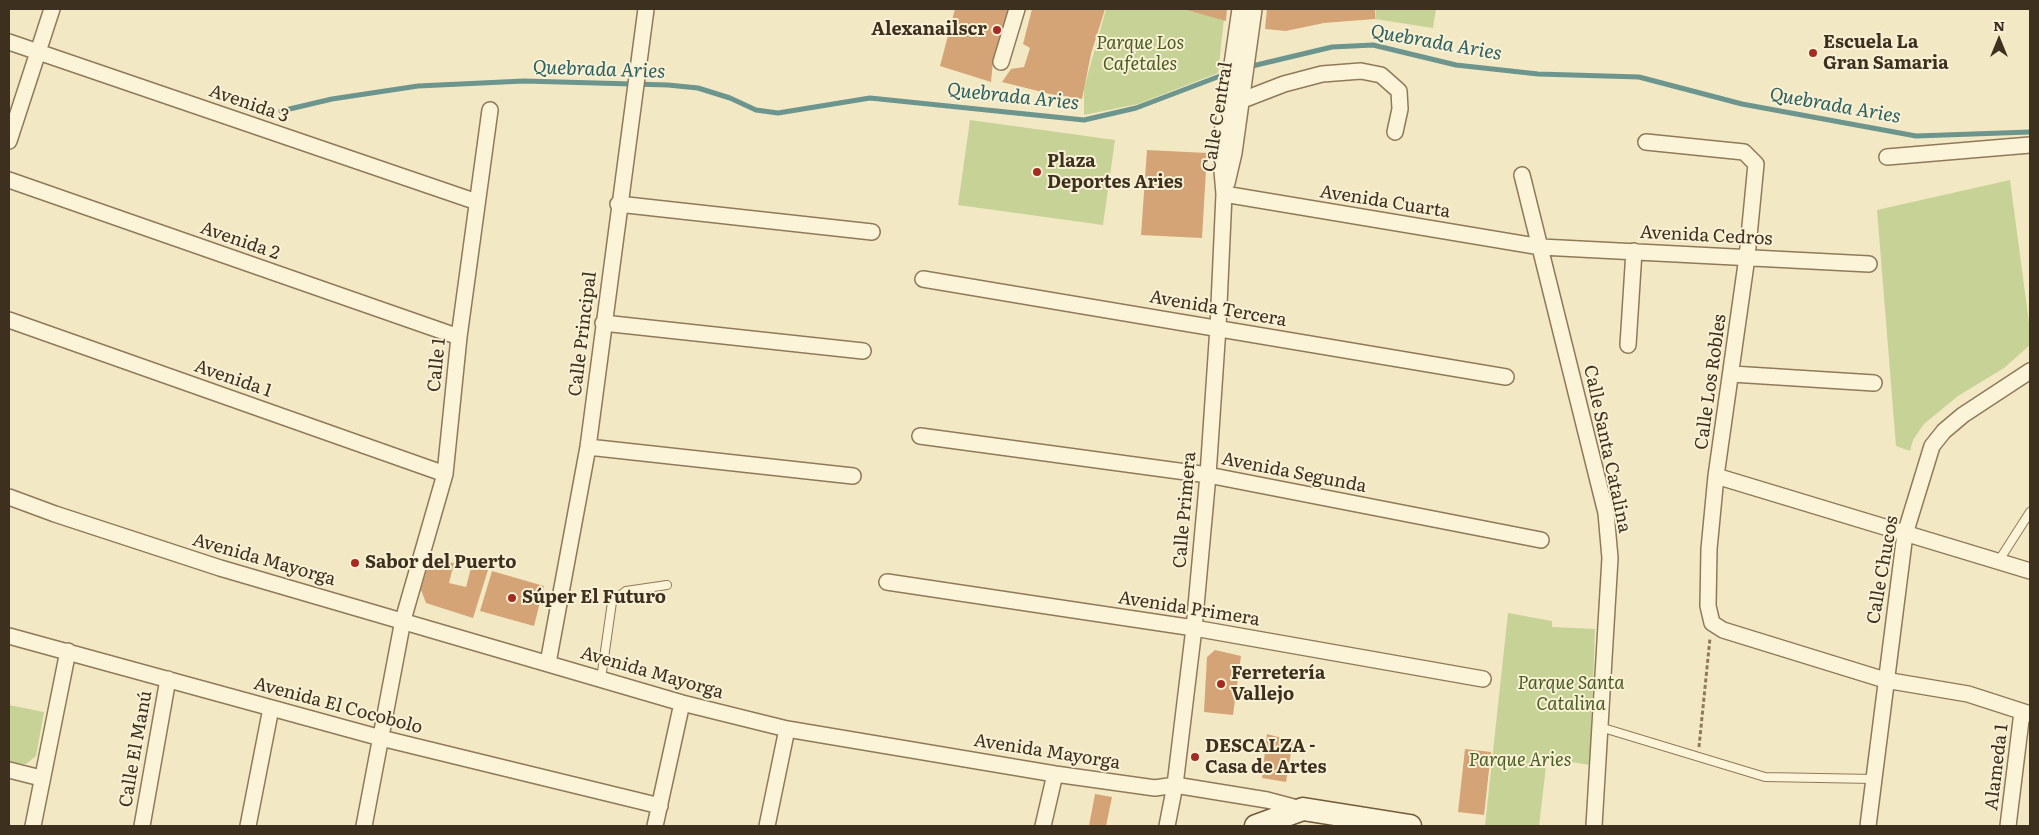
<!DOCTYPE html>
<html>
<head>
<meta charset="utf-8">
<style>
	body { margin:0 }
	#map { position:relative; width:2039px; height:835px; overflow:hidden; background:#f3e8c4; font-family:Literata,serif }
	canvas { display:block }
	.frame { position:absolute; inset:0; border:10px solid #3e301e; pointer-events:none }
	.north { position:absolute; left:1974px; top:15px; width:50px; height:50px; -webkit-text-stroke:4px #f9f1d5; paint-order:stroke; rotate:0deg; font-size:14px; font-weight:700; line-height:20px; text-align:center; color:#3e301e }
	.north::after { content:''; display:block; margin:auto; width:18px; height:22px; background:#3e301e; clip-path:polygon(50% 0,100% 100%,50% 72%,0 100%) }
</style>
</head>
<body>
<div id="map">
<canvas width="2039" height="835"></canvas>
<div class="frame"></div>
<div class="north">N</div>
</div>
<script>
const ctx = document.querySelector('canvas').getContext('2d');
ctx.lineJoin = 'round';
function paint(path, color) { ctx.fillStyle = color; ctx.fill(path, 'evenodd'); }
const toPath = rows => new Path2D(rows.map(r => 'M' + r).join(''));
function trace(path, color, width, dash) { ctx.strokeStyle = color; ctx.lineWidth = width; ctx.lineCap = dash ? 'butt' : 'round'; ctx.setLineDash(dash || []); ctx.stroke(path); }
function label(font, color, halo, rows, align = 'center') {
  ctx.font = font + ' Literata,serif'; ctx.lineWidth = 4; ctx.setLineDash([]); ctx.textBaseline = 'middle'; ctx.strokeStyle = halo; ctx.fillStyle = color; for (const [text, x, y, turn = 0] of rows) {
    ctx.save(); ctx.translate(x, y); ctx.rotate((+turn || 0) * Math.PI / 180); ctx.textAlign = isNaN(turn) ? turn : align; if (halo) ctx.strokeText(text, 0, 0); ctx.fillText(text, 0, 0); ctx.restore();
  }
}
const green = toPath([
	[1106,9,1182,9,1224,19,1218,73,1138,104,1084,115,1084,88],
	[1376,9,1436,9,1433,28,1375,19],
	[970,120,1115,140,1103,225,958,205],
	[2010,180,2030,330,2030,345,2004,368,1958,396,1924,424,1913,440,1910,451,1896,446,1877,210],
	[1508,613,1552,621,1552,627,1595,629,1590,765,1547,758,1539,826,1485,825],
	[9,705,44,712,36,756,26,764,9,763]
]);
const stream = toPath([
	[1248,67,1332,47,1373,45,1456,65,1538,74,1639,77,1742,104,1916,136,2030,132],
	[281,111,332,99,418,86,524,81,668,85,698,88,730,98,756,110,778,113,870,98,1084,120,1136,108,1228,73]
]);
const building = toPath([
	[955,9,1009,9,993,61,991,82,940,66],
	[1032,9,1105,9,1091,54,1082,99,1050,94,1002,82,1011,69,1024,67,1030,48,1023,44],
	[1183,9,1227,9,1226,21],
	[1267,9,1375,9,1375,19,1324,23,1286,31,1265,29],
	[1147,150,1207,153,1202,238,1141,235],
	[430,559,454,563,449,583,466,587,471,568,488,570,473,618,426,603,421,590],
	[492,571,544,586,534,626,480,611],
	[1215,650,1241,656,1233,715,1204,712,1207,657],
	[1267,734,1293,741,1286,782,1262,778],
	[1465,749,1491,752,1484,815,1458,812],
	[1095,794,1112,797,1106,826,1089,826]
]);
const path = toPath([
	[1699,747,1710,638]
]);
const service = toPath([
	[1998,562,2030,512],
	[601,679,612,602,626,591,667,585],
	[1600,727,1765,777,1874,779]
]);
const minor = toPath([
	[9,42,477,202],
	[1001,62,1017,9],
	[1240,101,1284,84,1322,74,1361,71,1381,75,1399,91,1400,109,1395,132],
	[9,141,52,9],
	[1646,142,1744,152,1756,164,1747,257,1716,476,1709,549,1708,606,1712,623,1723,630,1885,680,1968,694,2030,714],
	[1887,157,2030,145],
	[1522,175,1606,513,1610,558,1594,826],
	[9,180,459,337],
	[1227,183,1234,153,1254,9],
	[1224,194,1541,247,1869,264],
	[618,204,872,232],
	[923,279,1506,377],
	[9,320,445,474],
	[603,323,863,351],
	[1628,345,1634,251],
	[1732,374,1874,383],
	[920,436,1208,475,1541,540],
	[588,447,853,476],
	[1716,476,2030,571],
	[9,497,55,514,220,568,682,703,787,729,1055,774,1155,788,1175,785,1267,800,1301,809],
	[887,582,1194,628,1483,679],
	[9,636,381,738,660,806],
	[548,663,588,447,646,9],
	[9,770,41,778],
	[33,826,68,651],
	[142,826,168,679],
	[248,826,271,708],
	[364,826,403,620,445,474,459,337,490,110],
	[655,826,682,703],
	[767,826,787,729],
	[1043,826,1055,774],
	[1167,826,1175,785,1194,628,1208,475,1218,327,1224,194,1220,147,1240,9],
	[1868,826,1905,534,1932,446,1944,431,1963,415,2030,371],
	[2008,826,2022,712]
]);
const secondary = toPath([
	[1256,826,1303,809,1410,826]
]);
const markers = [
	[997,30,5,"#a52a22"],
	[1813,53,5,"#a52a22"],
	[1037,172,5,"#a52a22"],
	[355,563,5,"#a52a22"],
	[512,598,5,"#a52a22"],
	[1221,684,5,"#a52a22"],
	[1195,757,5,"#a52a22"]
];
const poiNames = [
	["Alexanailscr",987,30,"right"],
	["Escuela La",1823,43],
	["Gran Samaria",1823,64],
	["Plaza",1047,162],
	["Deportes Aries",1047,183],
	["Sabor del Puerto",365,563],
	["Súper El Futuro",522,598],
	["Ferretería",1231,674],
	["Vallejo",1231,695],
	["DESCALZA -",1205,747],
	["Casa de Artes",1205,768]
];
const parkNames = [
	["Parque Los",1140,44],
	["Cafetales",1140,65],
	["Parque Santa",1571,684],
	["Catalina",1571,705],
	["Parque Aries",1520,761]
];
const streetNames = [
	["Avenida 3",249,104,19],
	["Calle Central",1218,117,-81],
	["Avenida Cuarta",1385,202,9],
	["Avenida Cedros",1706,236,3],
	["Avenida 2",240,241,19],
	["Avenida Tercera",1218,309,10],
	["Calle Principal",583,334,-83],
	["Calle 1",437,365,-84],
	["Avenida 1",233,379,19],
	["Calle Los Robles",1711,382,-82],
	["Calle Santa Catalina",1607,449,78],
	["Avenida Segunda",1294,473,11],
	["Calle Primera",1185,510,-85],
	["Avenida Mayorga",264,560,16],
	["Calle Chucos",1883,570,-80],
	["Avenida Primera",1189,609,9],
	["Avenida Mayorga",652,673,16],
	["Avenida El Cocobolo",338,706,15],
	["Calle El Manú",136,749,-80],
	["Avenida Mayorga",1047,752,9],
	["Alameda 1",1997,767,-83]
];
const waterNames = [
	["Quebrada Aries",1436,43,10],
	["Quebrada Aries",599,70,2],
	["Quebrada Aries",1013,97,6],
	["Quebrada Aries",1835,106,10]
];
paint(green, '#c7d296');
trace(stream, '#6c958e', 5);
paint(building, '#d4a476');
trace(service, '#907958', 10);
trace(minor, '#907958', 18);
trace(secondary, '#725a3b', 25);
trace(path, '#907958', 3, [4, 2.5]);
trace(service, '#fcf4d9', 8);
trace(minor, '#fcf4d9', 15);
trace(secondary, '#fcf4d9', 22);
for (const [x, y, r, color] of markers) { const dot = new Path2D(); dot.arc(x, y, r, 0, 2 * Math.PI); ctx.fillStyle = color; ctx.fill(dot); trace(dot, '#f9f1d5', 2); }
label('bold 18px', '#3e301e', '#f9f1d5', poiNames, 'left');
label('italic 18px', '#4a5d22', '#f9f1d5', parkNames);
label('18px', '#3e301e', '#f9f1d5', streetNames);
label('italic 19px', '#2b5f5f', '#f9f1d5', waterNames);
</script>
</body>
</html>
